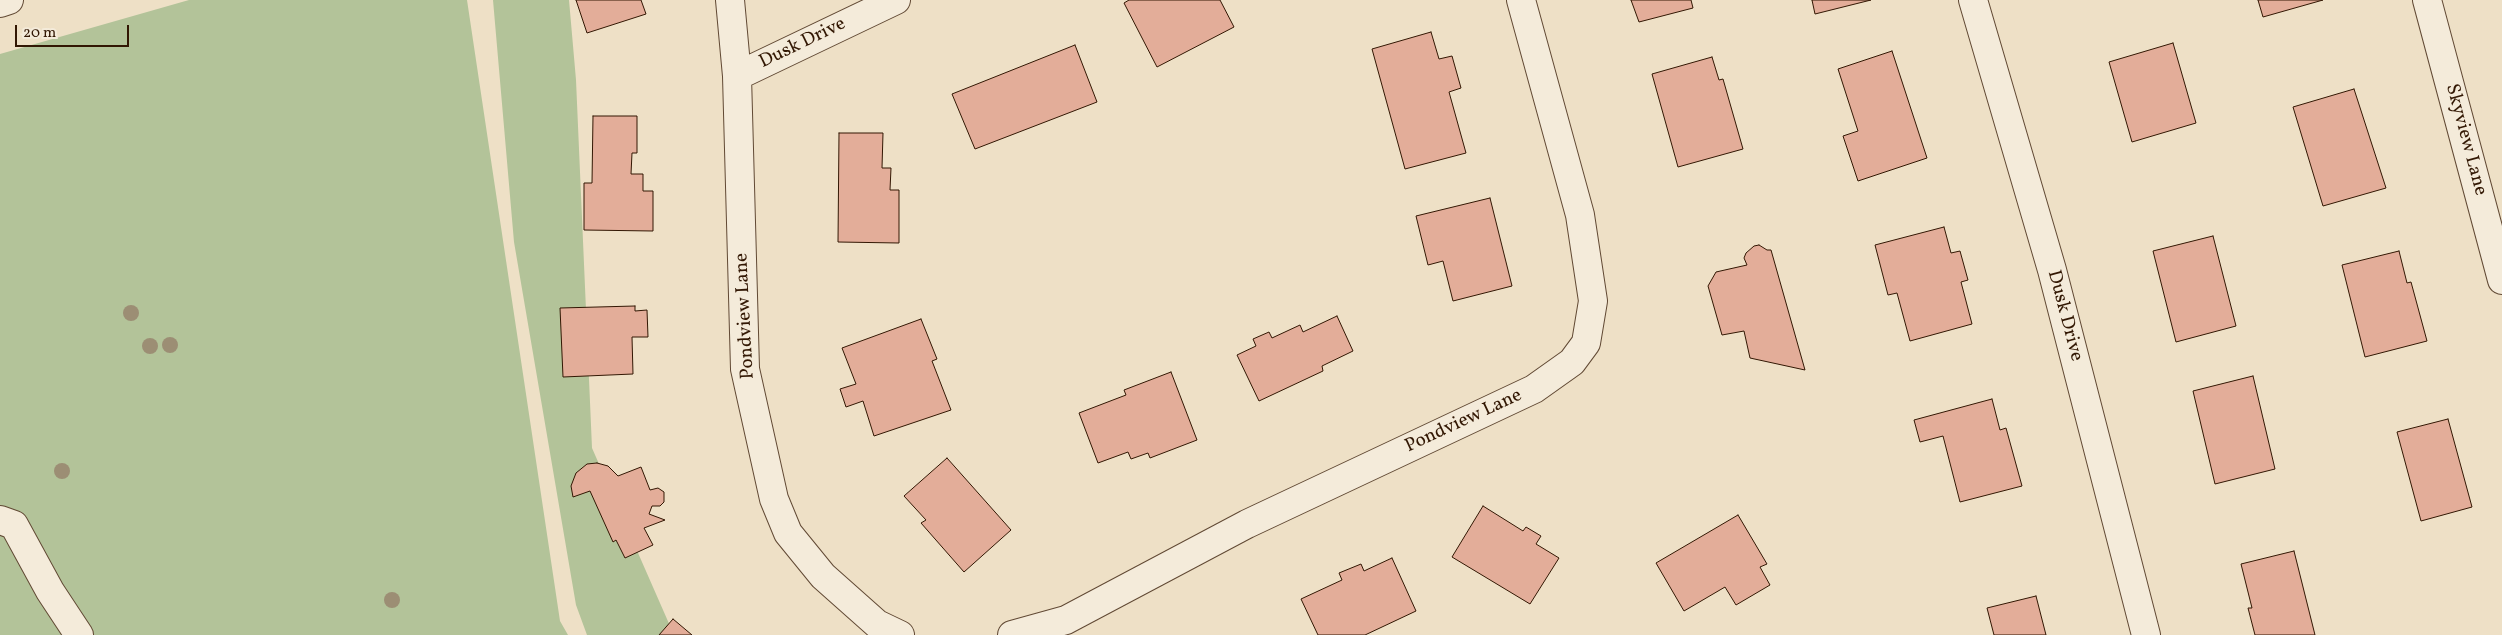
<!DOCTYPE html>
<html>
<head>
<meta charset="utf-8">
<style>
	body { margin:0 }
	#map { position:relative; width:2502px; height:635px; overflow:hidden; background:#eee0c6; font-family:Vollkorn,serif }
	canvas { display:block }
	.scale { position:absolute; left:15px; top:25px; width:114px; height:22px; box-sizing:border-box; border:2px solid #321703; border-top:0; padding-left:6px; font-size:15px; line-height:18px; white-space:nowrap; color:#321703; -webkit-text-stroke:4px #f4ebda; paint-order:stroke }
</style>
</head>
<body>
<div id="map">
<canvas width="2502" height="635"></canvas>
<div class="scale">20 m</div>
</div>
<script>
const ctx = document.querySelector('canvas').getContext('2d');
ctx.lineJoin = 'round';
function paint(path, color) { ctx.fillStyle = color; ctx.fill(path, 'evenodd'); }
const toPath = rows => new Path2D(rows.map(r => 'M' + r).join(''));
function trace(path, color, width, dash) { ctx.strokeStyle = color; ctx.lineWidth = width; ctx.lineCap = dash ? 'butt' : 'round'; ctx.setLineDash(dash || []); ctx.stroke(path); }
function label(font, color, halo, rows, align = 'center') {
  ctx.font = font + ' Vollkorn,serif'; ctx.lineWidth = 4; ctx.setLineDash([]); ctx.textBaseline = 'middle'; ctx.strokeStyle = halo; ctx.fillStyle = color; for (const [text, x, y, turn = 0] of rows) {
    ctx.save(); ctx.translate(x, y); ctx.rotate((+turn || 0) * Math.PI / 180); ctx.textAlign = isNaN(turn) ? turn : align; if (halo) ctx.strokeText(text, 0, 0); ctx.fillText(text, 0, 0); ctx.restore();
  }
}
const green = toPath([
	[189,0,467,0,560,621,568,635,0,635,0,54],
	[493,0,569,0,576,80,592,448,674,635,587,635,576,605,514,242]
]);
const building = toPath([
	[576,0,641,0,646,14,587,33,576,0],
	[1129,0,1220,0,1234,27,1157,67,1124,3,1129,0],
	[1631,0,1691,0,1693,8,1639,22,1631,0],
	[1812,0,1871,0,1815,14,1812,0],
	[2258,0,2323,0,2263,17,2258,0],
	[1431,32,1439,59,1452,56,1461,88,1449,92,1466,153,1405,169,1372,49,1431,32],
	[2173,43,2196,123,2132,142,2109,62,2173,43],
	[1075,45,1097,102,975,149,952,94,1075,45],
	[1892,51,1927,158,1858,181,1843,136,1858,131,1838,69,1892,51],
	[1712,57,1719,80,1723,79,1743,149,1678,167,1652,74,1712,57],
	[2354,89,2386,188,2323,206,2293,107,2354,89],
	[593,116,637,116,637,153,632,153,631,174,643,174,643,191,653,191,653,231,584,230,584,183,592,183,593,116],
	[839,133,883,133,882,168,891,168,890,190,899,190,899,243,838,242,839,133],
	[1490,198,1512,286,1453,301,1443,261,1428,265,1416,216,1490,198],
	[1944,227,1951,253,1960,251,1968,280,1961,282,1972,324,1910,341,1897,293,1888,295,1875,245,1944,227],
	[2213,236,2236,326,2176,342,2153,251,2213,236],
	[1759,245,1767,250,1771,250,1805,370,1750,358,1744,331,1722,335,1708,286,1716,272,1747,265,1744,258,1746,253,1754,246,1759,245],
	[2399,251,2407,283,2411,282,2427,341,2365,357,2342,265,2399,251],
	[635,306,635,311,647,310,648,337,632,337,633,374,563,377,560,308,635,306],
	[1337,316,1353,351,1322,366,1323,371,1259,401,1237,355,1256,346,1253,339,1269,332,1272,338,1300,325,1303,332,1337,316],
	[921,319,937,359,932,361,951,410,874,436,863,401,846,407,840,389,856,384,842,348,921,319],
	[1171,372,1197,440,1150,458,1148,453,1131,459,1128,452,1098,463,1079,413,1126,395,1124,390,1171,372],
	[2253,376,2275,469,2215,484,2193,391,2253,376],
	[1992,399,2000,430,2006,428,2022,486,1960,502,1943,436,1920,442,1914,420,1992,399],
	[2448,419,2472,507,2421,521,2397,432,2448,419],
	[947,458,1011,530,964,572,921,523,926,520,904,496,947,458],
	[597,463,608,466,618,476,641,467,650,490,658,488,664,492,664,502,660,506,652,506,649,514,665,520,644,528,653,545,625,558,616,540,613,542,590,491,573,497,571,486,576,473,587,464,597,463],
	[1483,506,1523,531,1526,527,1541,536,1536,544,1559,558,1530,604,1452,557,1483,506],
	[1738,515,1767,564,1760,567,1770,585,1736,605,1725,587,1684,611,1656,563,1738,515],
	[2294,551,2315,635,2255,635,2248,608,2252,608,2241,564,2294,551],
	[1392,558,1416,611,1365,635,1318,635,1301,599,1342,580,1339,573,1361,564,1364,571,1392,558],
	[2036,596,2046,635,1994,635,1987,608,2036,596],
	[673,619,692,635,659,635,673,619]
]);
const minor = toPath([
	[730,0,737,76,745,369,774,499,788,533,823,576,877,624,900,635],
	[1973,0,2052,270,2146,635],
	[2427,0,2502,280],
	[0,3,9,0],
	[737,76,896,0],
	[0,520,14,525,50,591,79,635],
	[1012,635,1066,620,1247,524,1534,389,1572,362,1586,343,1593,301,1580,215,1521,0]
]);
const trees = [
	[131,313],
	[170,345],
	[150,346],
	[62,471],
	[392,600]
];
const streetNames = [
	["Dusk Drive",803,44,-26],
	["Skyview Lane",2465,140,75],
	["Pondview Lane",746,316,-93],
	["Dusk Drive",2064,316,75],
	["Pondview Lane",1464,422,-25]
];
paint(green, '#b3c399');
paint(building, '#e3ad99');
trace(building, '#321703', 1);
trace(minor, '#614934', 30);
trace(minor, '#f4ebda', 28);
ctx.fillStyle = '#9c8e74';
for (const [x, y] of trees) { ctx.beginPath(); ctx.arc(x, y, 8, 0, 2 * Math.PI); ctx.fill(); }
label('19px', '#321703', '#f4ebda', streetNames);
</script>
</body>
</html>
